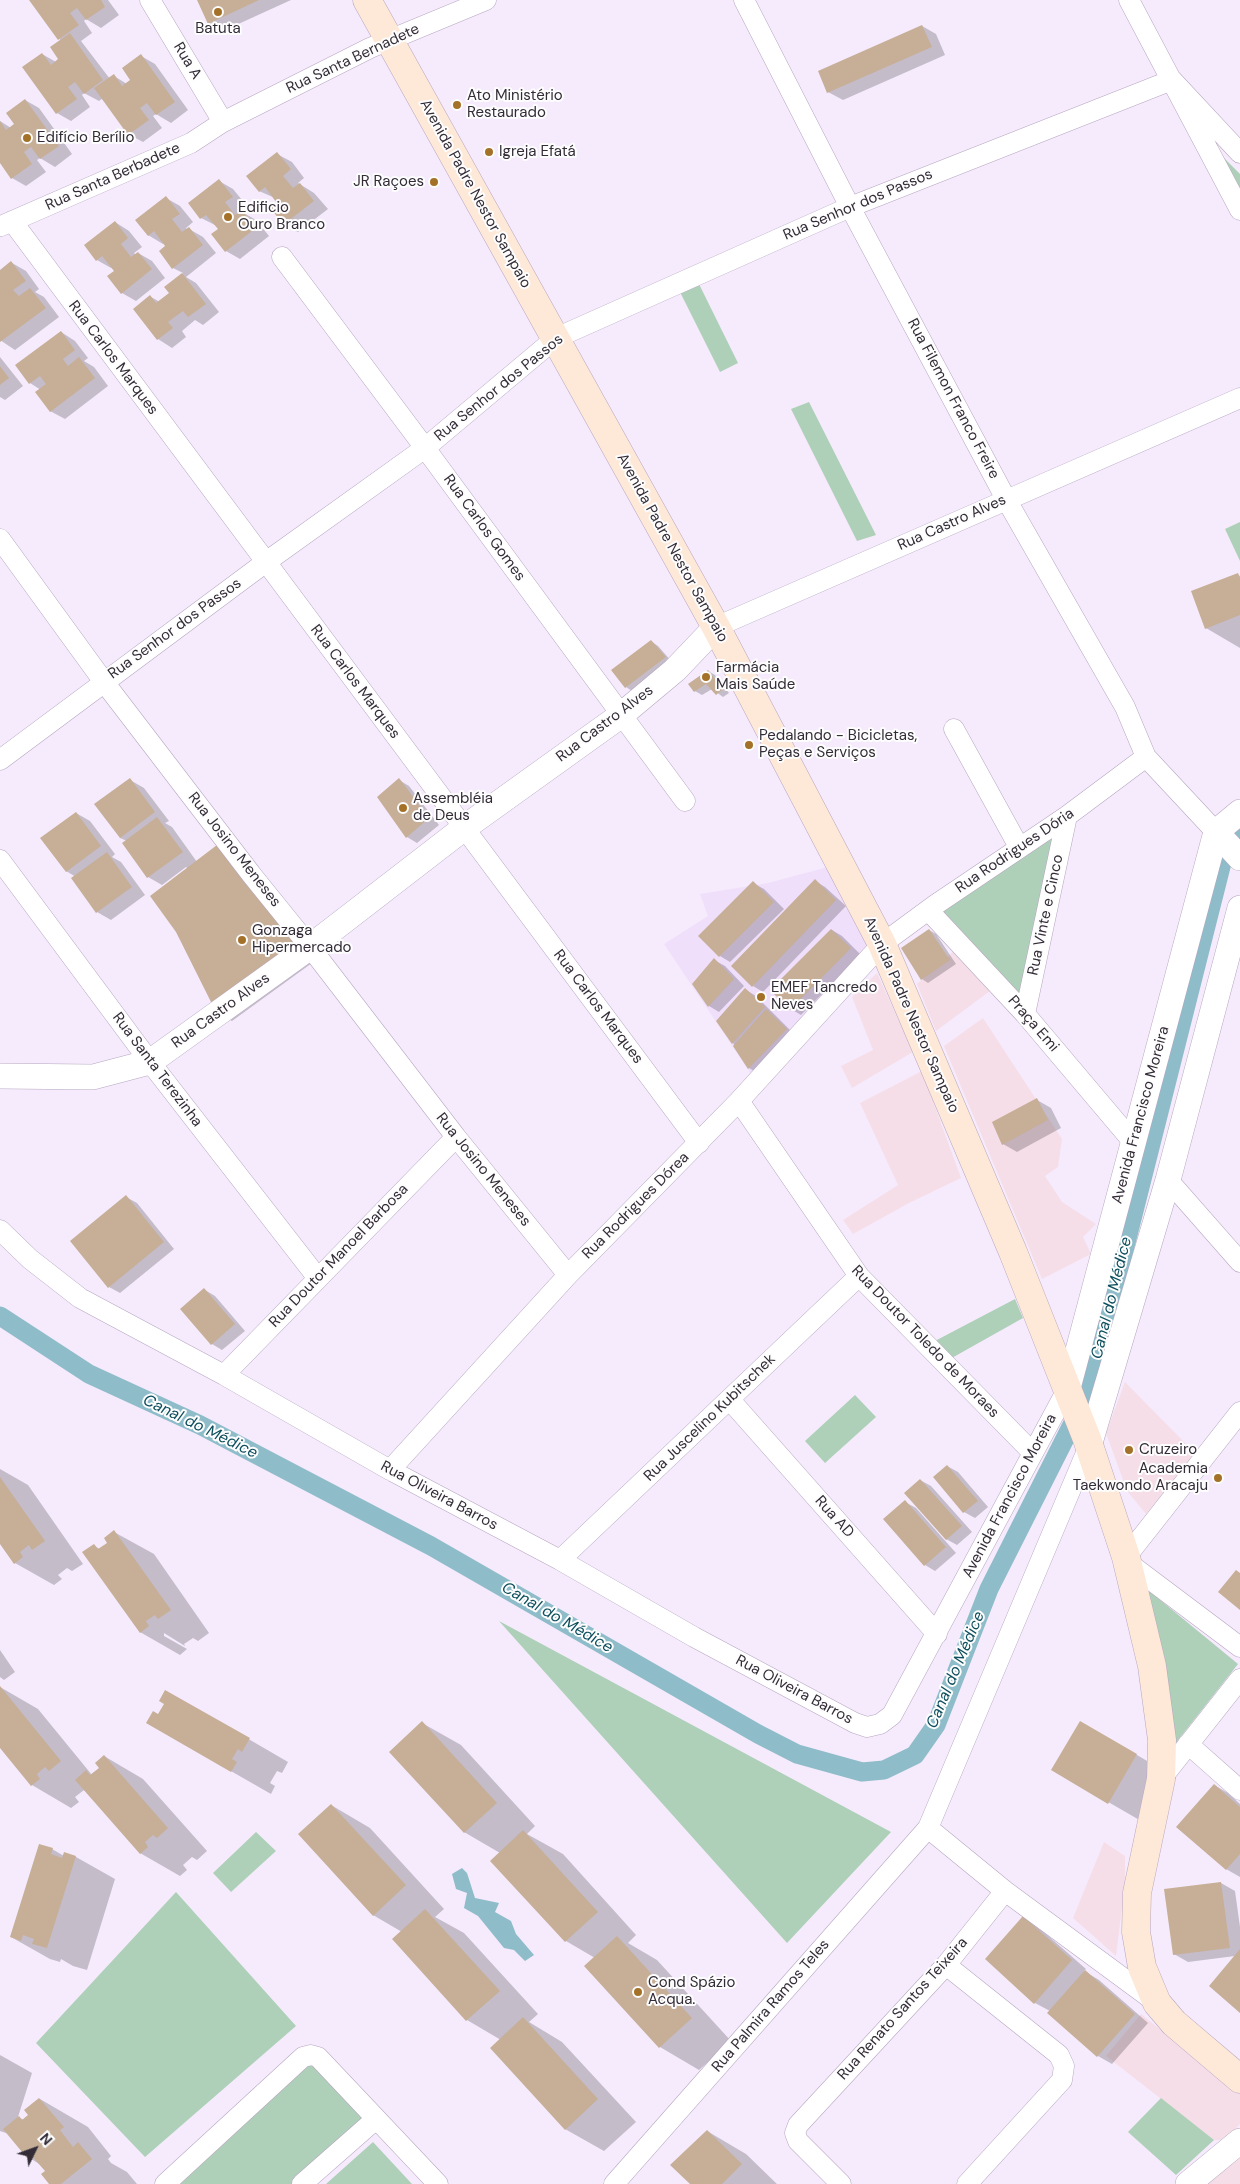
<!DOCTYPE html>
<html>
<head>
<meta charset="utf-8">
<style>
	body { margin:0 }
	#map { position:relative; width:1240px; height:2184px; overflow:hidden; background:#f5ebfc; font-family:"DM Sans",sans-serif }
	canvas { display:block }
	.north { position:absolute; left:10px; top:2124px; width:50px; height:50px; -webkit-text-stroke:4px #fdfdfd; paint-order:stroke; rotate:48deg; font-size:14px; font-weight:700; line-height:20px; text-align:center; color:#332c37 }
	.north::after { content:''; display:block; margin:auto; width:18px; height:22px; background:#332c37; clip-path:polygon(50% 0,100% 100%,50% 72%,0 100%) }
</style>
</head>
<body>
<div id="map">
<canvas width="1240" height="2184"></canvas>
<div class="north">N</div>
</div>
<script>
const ctx = document.querySelector('canvas').getContext('2d');
ctx.lineJoin = 'round';
function paint(path, color) { ctx.fillStyle = color; ctx.fill(path, 'evenodd'); }
const toPath = rows => new Path2D(rows.map(r => 'M' + r).join(''));
function trace(path, color, width, dash) { ctx.strokeStyle = color; ctx.lineWidth = width; ctx.lineCap = dash ? 'butt' : 'round'; ctx.setLineDash(dash || []); ctx.stroke(path); }
function label(font, color, halo, rows, align = 'center') {
  ctx.font = font + ' "DM Sans",sans-serif'; ctx.lineWidth = 4; ctx.setLineDash([]); ctx.textBaseline = 'middle'; ctx.strokeStyle = halo; ctx.fillStyle = color; for (const [text, x, y, turn = 0] of rows) {
    ctx.save(); ctx.translate(x, y); ctx.rotate((+turn || 0) * Math.PI / 180); ctx.textAlign = isNaN(turn) ? turn : align; if (halo) ctx.strokeText(text, 0, 0); ctx.fillText(text, 0, 0); ctx.restore();
  }
}
const commercial = toPath([
	[955,950,990,991,936,1031,917,984],
	[877,973,913,1052,852,1088,841,1066,873,1050,852,997],
	[983,1018,1062,1139,1058,1167,1045,1176,1062,1202,1096,1224,1083,1237,1091,1254,1042,1279,944,1046],
	[922,1071,961,1178,909,1203,853,1234,843,1220,898,1185,860,1103],
	[1125,1382,1196,1454,1146,1514,1127,1491,1106,1433],
	[1104,1842,1125,1856,1125,1884,1116,1956,1073,1918],
	[1141,2014,1240,2094,1240,2124,1225,2140,1214,2140,1106,2056],
	[1240,2154,1240,2184,1208,2184,1206,2181]
]);
const built = toPath([
	[828,867,868,948,751,1074,664,944,708,916,700,894,768,883]
]);
const green = toPath([
	[1220,154,1240,174,1240,190],
	[697,280,738,363,720,372,679,290],
	[809,402,876,535,857,541,791,409],
	[1240,522,1240,561,1225,529],
	[1055,833,1022,999,940,912],
	[1015,1299,1023,1318,950,1359,933,1342],
	[855,1395,876,1417,825,1463,805,1441],
	[1148,1590,1238,1664,1175,1744],
	[499,1621,891,1832,787,1943],
	[256,1832,276,1851,231,1892,213,1873],
	[176,1892,296,2026,145,2157,36,2043],
	[305,2062,317,2062,371,2120,298,2184,171,2184],
	[1161,2098,1214,2140,1176,2175,1128,2132],
	[373,2142,412,2184,326,2184]
]);
const water = toPath([
	[462,1868,467,1873,475,1898,499,1903,495,1912,511,1921,516,1934,534,1955,525,1961,514,1950,504,1948,478,1916,464,1908,467,1893,456,1889,452,1874]
]);
const shadow = toPath([
	[31,0,108,0,119,15,101,28,86,19,84,21,92,33,81,41,110,79,114,76,127,84,132,80,141,56,155,64,188,110,171,123,156,114,153,116,162,128,143,142,128,134,103,98,99,101,84,93,82,95,90,107,71,121,57,113,42,54,56,62,60,59,61,41],
	[199,0,291,0,223,31,209,23],
	[922,26,936,34,945,55,843,100,828,92],
	[25,100,39,108,72,154,55,167,40,158,37,160,46,172,26,186,12,178,0,161,0,121,11,128,16,124],
	[277,154,292,162,304,178,298,183,314,193,328,209,298,232,284,224,275,198,259,191],
	[219,181,233,189,246,205,238,211,240,213,242,212,256,220,269,236,240,259,226,251,217,226,201,218,190,204],
	[166,198,180,206,193,222,186,228,187,230,189,229,203,237,216,253,186,277,196,283,219,312,203,325,195,320,182,331,186,337,172,348,158,339,135,309,151,297,160,302,171,294,166,287,183,273,173,268,167,246,164,243,163,244,148,235],
	[115,222,129,231,142,247,134,253,136,255,138,253,152,261,165,278,136,301,122,293,116,271,113,267,111,268,97,260,86,245],
	[12,263,26,271,39,289,35,292,44,297,59,317,15,350,0,340,0,272],
	[61,332,75,341,88,358,84,361,94,367,108,386,65,419,50,411,41,390,30,383],
	[0,357,23,386,5,400,0,397],
	[1238,575,1240,576,1240,648,1206,628],
	[652,642,658,646,672,662,632,691,626,687],
	[708,671,715,675,729,693,723,697,712,689,702,695,695,691],
	[130,780,144,788,169,821,165,823,172,827,197,862,323,955,232,1021,218,1013,188,869,186,867,162,885,148,877,127,841,120,838],
	[399,780,409,786,439,825,417,843,407,837],
	[76,813,90,821,115,854,112,857,121,862,145,895,111,920,97,912,76,877,66,871],
	[815,881,825,887,846,906,763,992,753,986],
	[753,883,764,889,784,909,730,962,720,956],
	[832,930,842,936,861,955,801,1015,791,1009],
	[929,930,936,934,956,964,928,983,922,979],
	[714,960,725,966,744,986,719,1012,709,1006],
	[746,990,756,996,796,1036,759,1074,749,1068,733,1043],
	[1037,1100,1051,1108,1061,1128,1017,1152,1003,1144],
	[126,1197,137,1203,174,1249,120,1293,109,1287],
	[205,1290,215,1296,245,1331,222,1350,212,1344],
	[947,1466,958,1472,988,1507,975,1518,964,1512,935,1477],
	[0,1469,28,1485,83,1564,72,1571,67,1568,58,1575,62,1579,54,1585,15,1563,0,1542],
	[920,1480,931,1486,972,1532,957,1545,946,1539],
	[905,1502,916,1508,956,1553,935,1571,925,1565],
	[114,1532,154,1554,209,1633,198,1641,193,1638,184,1644,185,1646,164,1633,164,1636,187,1649,180,1655,140,1632,94,1546,100,1549,109,1543],
	[0,1650,15,1672,4,1680,0,1677],
	[0,1687,38,1709,92,1775,100,1768,104,1756,143,1779,207,1851,197,1860,192,1857,183,1865,187,1870,180,1876,140,1853,87,1792,84,1790,75,1797,79,1802,71,1808,32,1785,0,1746],
	[166,1691,288,1762,282,1773,277,1771,270,1783,275,1786,271,1794,147,1723,159,1716,166,1704],
	[1081,1722,1176,1778,1148,1825,1053,1770],
	[422,1723,461,1745,535,1826,527,1834,563,1854,636,1935,628,1943,657,1960,731,2041,699,2070,660,2047,595,1958,566,1941,492,1861,500,1853,464,1832],
	[1214,1785,1228,1793,1240,1804,1240,1877,1226,1869],
	[331,1805,370,1828,444,1909,435,1917,464,1933,538,2014,529,2022,562,2042,636,2122,604,2151,565,2129,501,2040,467,2020,393,1939,402,1932,373,1915],
	[52,1849,64,1856,76,1857,115,1879,87,1970,73,1966,61,1959,60,1962,50,1959,11,1937],
	[1221,1883,1235,1891,1240,1927,1240,2011,1235,1956,1188,1962,1174,1954,1166,1890],
	[1023,1918,1037,1926,1086,1969,1084,1971,1099,1980,1148,2023,1112,2064,1098,2056,1050,2011,1035,2003],
	[0,2055,32,2073,18,2117,24,2120,30,2116,40,2099,88,2127,111,2156,108,2159,111,2163,127,2172,137,2184,51,2184,46,2171,41,2165,28,2157,9,2134,0,2131],
	[707,2131,746,2154,777,2184,692,2184]
]);
const canal = toPath([
	[0,1316,89,1374,200,1425,431,1546,758,1734,797,1754,862,1772,884,1770,915,1755,936,1725,989,1589,1088,1393,1226,847,1240,835]
]);
const building = toPath([
	[29,0,101,0,105,7,86,20,77,8,70,13,79,25,58,40],
	[197,0,259,0,208,24],
	[922,25,932,47,827,93,818,71],
	[70,33,103,80,84,94,75,82,68,87,77,99,56,114,22,67,42,53,51,65,58,59,50,47],
	[141,54,175,102,156,115,147,103,140,108,149,120,128,135,94,88,114,74,122,86,130,80,122,68],
	[25,99,59,146,40,159,31,147,24,152,32,164,11,179,0,163,0,121,6,130,14,124,6,113],
	[277,152,291,169,283,176,293,188,300,183,314,201,283,225,270,207,276,202,265,187,259,192,246,176],
	[219,179,233,197,225,202,235,215,242,210,256,228,225,252,211,234,218,229,206,215,200,219,188,203],
	[166,196,180,214,172,219,182,232,189,227,203,245,172,269,159,251,165,246,154,231,148,236,135,220],
	[115,221,128,238,121,244,131,257,138,252,152,269,121,294,107,276,114,271,102,256,96,261,84,245],
	[11,261,26,281,13,290,19,296,30,288,46,308,0,342,0,270],
	[182,273,206,304,188,317,183,311,168,322,173,328,157,340,133,309,150,295,156,303,169,293,164,287],
	[61,331,75,350,63,359,68,366,79,357,95,378,50,412,35,392,46,384,40,376,29,384,15,365],
	[0,366,9,378,0,385],
	[1238,573,1240,578,1240,615,1205,629,1191,591],
	[651,640,666,657,625,688,611,670],
	[708,670,723,689,716,695,706,684,694,692,688,684],
	[130,778,155,812,120,838,94,804],
	[399,778,429,818,406,838,377,797],
	[76,812,101,846,66,872,40,838],
	[157,817,183,852,147,878,122,843],
	[217,845,310,947,217,1014,176,932,150,896],
	[107,852,132,887,96,913,71,878],
	[815,879,836,900,752,987,731,966],
	[753,881,774,902,719,957,698,936],
	[831,929,851,948,790,1010,770,990],
	[929,929,950,960,921,980,901,948],
	[714,958,734,979,708,1007,692,984],
	[745,988,765,1007,732,1044,716,1021],
	[766,1009,787,1029,748,1069,733,1046],
	[1037,1098,1048,1120,1002,1145,992,1122],
	[126,1195,164,1242,108,1288,70,1241],
	[204,1288,235,1324,211,1345,180,1309],
	[947,1465,978,1501,963,1513,933,1477],
	[0,1477,45,1541,32,1550,29,1545,20,1552,23,1557,14,1564,0,1544],
	[920,1479,962,1526,946,1540,904,1493],
	[905,1500,946,1547,924,1566,883,1519],
	[114,1530,171,1610,158,1619,155,1615,146,1621,149,1626,140,1633,82,1552,94,1544,98,1549,107,1543,104,1538],
	[1236,1570,1240,1573,1240,1610,1218,1592],
	[0,1686,61,1761,49,1771,45,1767,37,1774,40,1779,31,1786,0,1748],
	[165,1690,250,1738,242,1752,238,1749,232,1759,237,1762,231,1772,146,1723,153,1711,158,1714,164,1704,159,1701],
	[422,1721,497,1803,464,1833,389,1752],
	[1080,1721,1137,1754,1108,1804,1051,1770],
	[104,1755,168,1828,157,1838,153,1835,145,1842,148,1847,140,1854,75,1780,86,1770,90,1775,99,1768,95,1763],
	[1214,1784,1240,1807,1240,1854,1226,1870,1176,1827],
	[331,1804,406,1885,373,1916,298,1834],
	[523,1830,598,1912,565,1942,490,1861],
	[39,1844,53,1848,51,1854,62,1858,64,1852,76,1856,47,1948,32,1944,34,1939,23,1935,21,1941,10,1937],
	[1221,1882,1230,1948,1173,1955,1164,1889],
	[425,1909,500,1991,466,2021,392,1939],
	[1023,1916,1072,1960,1034,2004,985,1959],
	[617,1936,692,2018,659,2048,584,1966],
	[1240,1949,1240,2013,1209,1986],
	[1085,1970,1135,2014,1097,2057,1047,2013],
	[523,2017,598,2099,565,2130,490,2048],
	[39,2098,64,2127,60,2130,73,2147,78,2142,92,2159,61,2184,49,2184,41,2174,45,2171,31,2155,27,2158,3,2129,19,2116,22,2120,28,2115,24,2110],
	[707,2130,742,2164,722,2184,690,2184,670,2165]
]);
const minor = toPath([
	[150,0,223,122],
	[744,0,850,207,1006,499,1125,707,1146,757,1216,832],
	[1129,0,1240,210],
	[12,221,699,1143],
	[1,226,191,143,223,122,370,48,486,0],
	[282,257,425,448,685,801],
	[0,539,104,682,251,874,310,947,456,1137,568,1275],
	[716,627,1240,398],
	[954,729,1019,847],
	[0,760,266,562,425,448,556,338,850,207,1172,80,1240,153],
	[0,860,150,1062,317,1277],
	[928,910,1025,1014,1134,1143],
	[1025,1014,1067,816],
	[739,1101,859,1276,1033,1453],
	[1168,1180,1240,1262],
	[0,1230,30,1259,80,1298,224,1375,390,1470,560,1560,694,1637,855,1723,867,1727,880,1724,892,1715,1068,1388],
	[224,1375,456,1137],
	[730,1400,937,1634],
	[390,1470,568,1275,739,1101,882,944,935,905,1067,816,1146,757],
	[1126,1557,1240,1412],
	[560,1560,859,1276],
	[1127,1562,1240,1647],
	[1188,1744,1240,1790],
	[1161,1779,1240,1679],
	[928,1828,1005,1891,1157,2003],
	[946,1965,1059,2055,1064,2066,1062,2080,967,2184],
	[165,2184,303,2057,311,2055,318,2057,438,2184],
	[302,2184,376,2119],
	[614,2184,928,1828,1089,1446],
	[841,2184,798,2141,795,2133,798,2125,946,1965,1005,1891]
]);
const tertiary = toPath([
	[1216,832,1240,858],
	[0,1076,93,1077,150,1062,310,947,464,828,620,716,675,670,716,627],
	[1068,1388,1216,832,1240,812],
	[1089,1446,1168,1180,1240,908],
	[1188,2184,1240,2141]
]);
const secondary = toPath([
	[367,0,716,627,882,944,1013,1252,1087,1439,1126,1557,1152,1666,1162,1740,1161,1779,1137,1893,1136,1932,1142,1967,1157,2003,1174,2023,1240,2079]
]);
const markers = [
	[218,12,5,"#a47128"],
	[457,105,5,"#a47128"],
	[27,138,5,"#a47128"],
	[489,152,5,"#a47128"],
	[434,182,5,"#a47128"],
	[228,217,5,"#a47128"],
	[706,677,5,"#a47128"],
	[749,745,5,"#a47128"],
	[403,808,5,"#a47128"],
	[242,940,5,"#a47128"],
	[761,997,5,"#a47128"],
	[1129,1450,5,"#a47128"],
	[1218,1478,5,"#a47128"],
	[638,1992,5,"#a47128"]
];
const poiNames = [
	["Batuta",218,29,"center"],
	["Ato Ministério",467,96],
	["Restaurado",467,113],
	["Edifício Berílio",37,138],
	["Igreja Efatá",499,152],
	["JR Raçoes",424,182,"right"],
	["Edificio",238,208],
	["Ouro Branco",238,225],
	["Farmácia",716,668],
	["Mais Saúde",716,685],
	["Pedalando - Bicicletas,",759,736],
	["Peças e Serviços",759,753],
	["Assembléia",413,799],
	["de Deus",413,816],
	["Gonzaga",252,931],
	["Hipermercado",252,948],
	["EMEF Tancredo",771,988],
	["Neves",771,1005],
	["Cruzeiro",1139,1450],
	["Academia",1208,1469,"right"],
	["Taekwondo Aracaju",1208,1486,"right"],
	["Cond Spázio",648,1983],
	["Acqua.",648,2000]
];
const streetNames = [
	["Rua Santa Bernadete",353,59,-25],
	["Rua A",187,61,59],
	["Rua Santa Berbadete",113,177,-24],
	["Avenida Padre Nestor Sampaio",475,194,61],
	["Rua Senhor dos Passos",858,205,-23],
	["Rua Carlos Marques",113,358,53],
	["Rua Senhor dos Passos",499,388,-39],
	["Rua Filemon Franco Freire",953,399,62],
	["Rua Castro Alves",952,523,-24],
	["Rua Carlos Gomes",484,528,54],
	["Avenida Padre Nestor Sampaio",672,548,61],
	["Rua Senhor dos Passos",175,629,-36],
	["Rua Carlos Marques",355,682,53],
	["Rua Castro Alves",605,724,-37],
	["Rua Josino Meneses",234,850,52],
	["Rua Rodrigues Dória",1015,851,-34],
	["Rua Vinte e Cinco",1046,915,-78],
	["Rua Carlos Marques",598,1007,53],
	["Rua Castro Alves",221,1011,-36],
	["Avenida Padre Nestor Sampaio",911,1015,66],
	["Praça Emi",1033,1024,49],
	["Rua Santa Terezinha",157,1070,53],
	["Avenida Francisco Moreira",1141,1115,-75],
	["Rua Josino Meneses",483,1170,51],
	["Rua Rodrigues Dórea",636,1206,-45],
	["Rua Doutor Manoel Barbosa",339,1256,-46],
	["Rua Doutor Toledo de Moraes",925,1342,46],
	["Rua Juscelino Kubitschek",710,1418,-44],
	["Rua Oliveira Barros",439,1496,28],
	["Avenida Francisco Moreira",1010,1496,-62],
	["Rua AD",834,1517,48],
	["Rua Oliveira Barros",794,1690,28],
	["Rua Palmira Ramos Teles",771,2006,-49],
	["Rua Renato Santos Teixeira",903,2009,-48]
];
const waterNames = [
	["Canal do Médice",1112,1298,-76],
	["Canal do Médice",200,1427,26],
	["Canal do Médice",557,1618,30],
	["Canal do Médice",956,1670,-67]
];
paint(commercial, '#f6dee9');
paint(built, '#f0dffb');
paint(green, '#aed0b8');
paint(water, '#8ebcc9');
paint(shadow, '#0003');
trace(canal, '#8ebcc9', 19);
paint(building, '#c6ae97');
trace(minor, '#b7a6c1', 21);
trace(tertiary, '#b7a6c1', 26);
trace(secondary, '#b7a6c1', 29);
trace(minor, '#fff', 20);
trace(tertiary, '#fff', 25);
trace(secondary, '#fee8d7', 28);
for (const [x, y, r, color] of markers) { const dot = new Path2D(); dot.arc(x, y, r, 0, 2 * Math.PI); ctx.fillStyle = color; ctx.fill(dot); trace(dot, '#fdfdfd', 2); }
label('15px', '#332c37', '#fdfdfd', poiNames, 'left');
label('15px', '#332c37', '#fdfdfd', streetNames);
label('italic 16px', '#0e4f5e', '#fdfdfd', waterNames);
</script>
</body>
</html>
